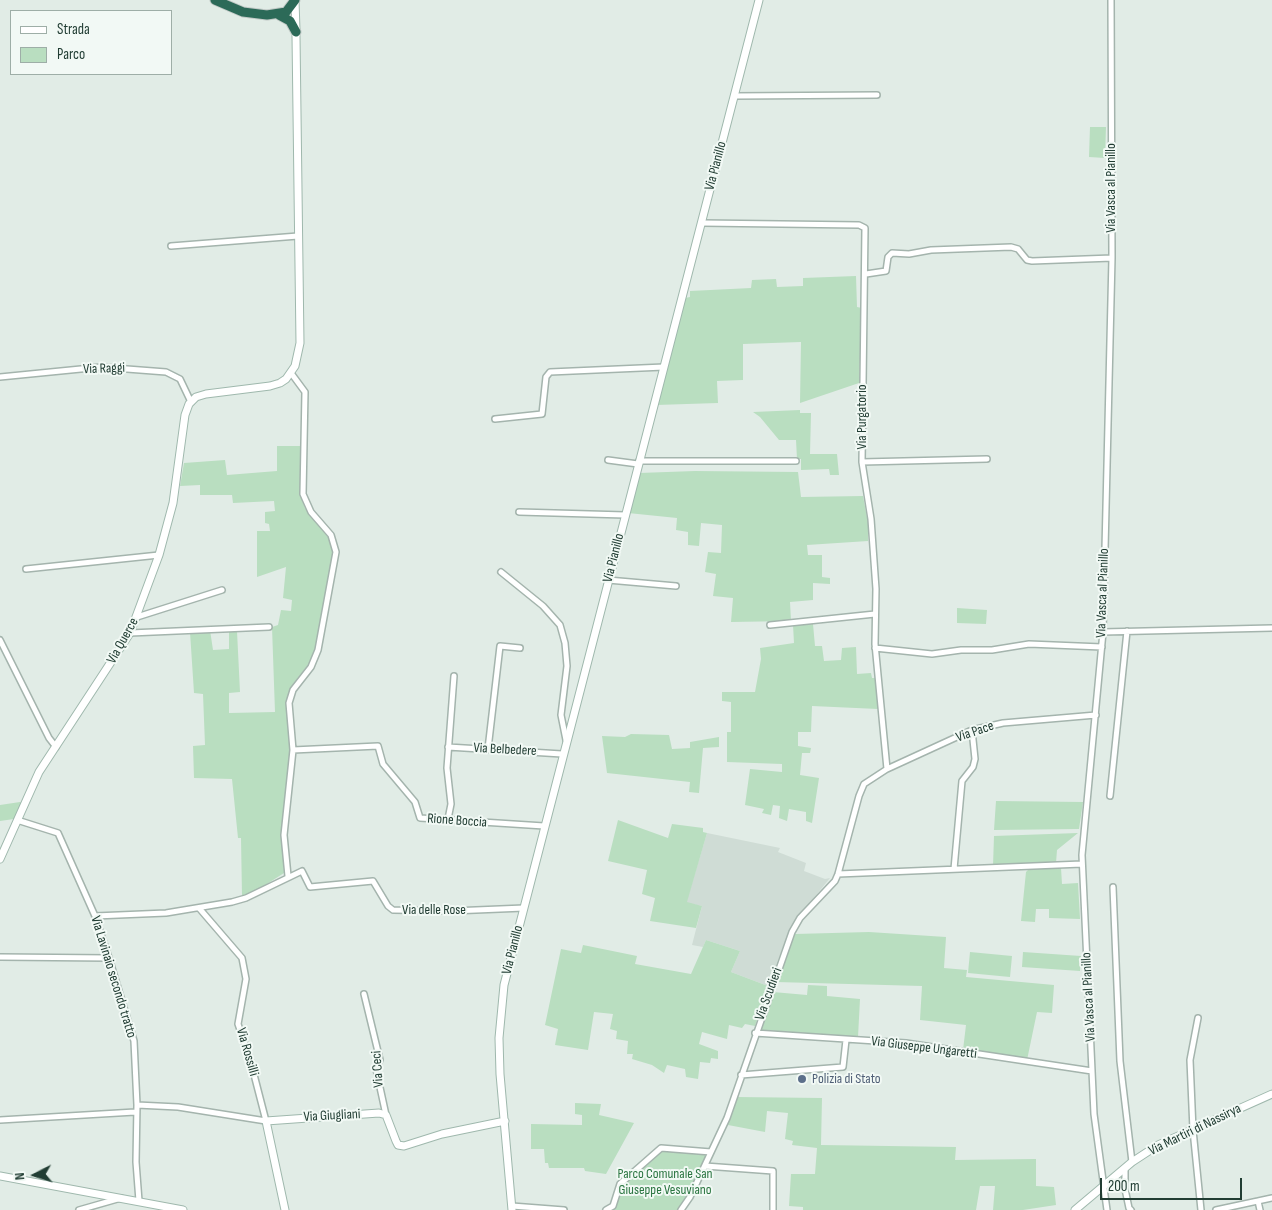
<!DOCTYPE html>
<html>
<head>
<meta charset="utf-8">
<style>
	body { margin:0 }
	#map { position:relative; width:1272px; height:1210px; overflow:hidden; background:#e1ece6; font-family:"Sofia Sans Condensed",sans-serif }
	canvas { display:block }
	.legend { position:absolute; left:10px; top:10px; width:162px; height:65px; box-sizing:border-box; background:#f2f9f5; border:1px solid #9eaea7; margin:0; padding:6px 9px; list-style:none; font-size:15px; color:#213d33 }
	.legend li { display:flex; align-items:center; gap:10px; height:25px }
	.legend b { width:25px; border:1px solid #9eaea7 }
	.north { position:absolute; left:10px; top:1150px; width:50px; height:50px; -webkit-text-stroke:4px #f2f9f5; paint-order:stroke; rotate:265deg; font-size:14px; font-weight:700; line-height:20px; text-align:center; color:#213d33 }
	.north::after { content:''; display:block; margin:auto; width:18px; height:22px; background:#213d33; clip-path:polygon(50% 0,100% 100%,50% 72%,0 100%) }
	.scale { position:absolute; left:1100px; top:1178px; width:142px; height:22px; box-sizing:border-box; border:2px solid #213d33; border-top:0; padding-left:6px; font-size:15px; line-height:18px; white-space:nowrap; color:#213d33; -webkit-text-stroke:4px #f2f9f5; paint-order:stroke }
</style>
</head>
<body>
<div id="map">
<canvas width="1272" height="1210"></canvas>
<ul class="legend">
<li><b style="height:6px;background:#fff"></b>Strada</li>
<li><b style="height:14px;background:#b9dec0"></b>Parco</li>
</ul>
<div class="north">N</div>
<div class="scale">200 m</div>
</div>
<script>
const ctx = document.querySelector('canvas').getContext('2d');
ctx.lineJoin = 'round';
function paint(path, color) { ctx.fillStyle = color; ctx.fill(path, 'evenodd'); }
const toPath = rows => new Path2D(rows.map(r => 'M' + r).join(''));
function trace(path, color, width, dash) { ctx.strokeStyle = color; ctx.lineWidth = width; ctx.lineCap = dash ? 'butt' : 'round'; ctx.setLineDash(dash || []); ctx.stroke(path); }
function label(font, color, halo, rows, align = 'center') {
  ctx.font = font + ' "Sofia Sans Condensed",sans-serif'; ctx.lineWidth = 4; ctx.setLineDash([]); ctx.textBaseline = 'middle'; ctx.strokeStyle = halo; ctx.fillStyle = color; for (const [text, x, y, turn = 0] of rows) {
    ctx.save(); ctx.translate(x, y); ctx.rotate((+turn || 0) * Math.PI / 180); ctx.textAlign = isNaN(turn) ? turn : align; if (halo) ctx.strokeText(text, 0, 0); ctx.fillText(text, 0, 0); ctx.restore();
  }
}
const built = toPath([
	[707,833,780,848,778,852,806,863,804,871,825,879,830,878,791,926,768,986,731,972,740,951,706,940,703,947,692,945,702,906,686,903]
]);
const green = toPath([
	[1090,127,1106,127,1105,158,1089,157],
	[856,276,857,307,862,308,859,383,800,403,801,342,743,344,743,380,717,381,718,403,656,405,685,298,690,297,690,291,751,288,752,280,776,279,777,287,803,286,803,278],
	[800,410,800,413,811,413,810,454,837,454,839,475,830,475,829,469,801,470,801,459,797,459,796,440,779,440,760,417,753,412],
	[277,446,301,446,302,500,305,508,331,541,333,559,317,643,311,661,293,684,287,701,291,746,282,836,284,873,259,889,242,896,241,838,238,838,232,779,194,778,193,746,205,745,203,694,194,693,190,632,210,630,213,650,229,649,229,632,237,631,240,692,229,693,229,713,275,712,272,627,278,625,281,610,291,611,292,600,283,598,286,567,257,577,257,531,270,531,269,524,265,523,265,512,275,511,274,501,233,503,232,495,200,495,200,485,180,486,184,463,225,460,227,475,277,471],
	[695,471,798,472,801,497,863,496,868,523,868,541,807,545,808,555,822,555,822,577,830,578,830,584,813,583,813,600,790,602,791,621,731,622,733,598,713,596,716,574,705,572,708,552,721,553,722,525,701,523,699,546,688,545,688,532,676,530,677,518,628,513,639,473],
	[957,608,987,610,986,624,957,623],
	[813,624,815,646,822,646,824,661,841,660,842,648,856,647,857,674,871,673,872,678,876,678,878,709,812,706,811,732,798,732,798,746,811,748,810,753,802,753,800,775,819,778,812,823,806,821,806,812,789,809,787,821,779,818,780,806,773,805,771,815,762,813,764,809,745,805,750,769,782,772,782,764,727,762,727,732,731,732,731,702,722,701,722,692,755,692,761,659,760,648,794,643,793,625],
	[631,734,669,735,672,749,690,748,690,742,719,737,719,747,703,748,699,793,689,792,690,782,607,773,602,736,625,737],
	[996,801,1083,802,1079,829,994,830],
	[20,802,22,803,14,819,0,821,0,805],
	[618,820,668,838,672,824,703,828,703,832,707,833,687,902,702,906,696,928,650,921,655,898,642,894,647,870,608,861],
	[1078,833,1057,850,1056,863,993,866,994,836],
	[1030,868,1061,868,1062,884,1078,883,1080,919,1049,918,1049,909,1036,909,1035,922,1021,921,1026,872],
	[869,932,946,937,944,968,967,970,966,977,1054,985,1052,1013,1037,1012,1027,1060,963,1050,966,1025,920,1020,922,986,776,982,795,934],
	[706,940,740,951,731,972,768,986,755,1026,745,1024,742,1028,729,1025,727,1039,702,1032,699,1044,718,1051,718,1059,711,1058,710,1063,700,1062,698,1079,686,1077,685,1069,667,1065,664,1073,652,1065,632,1059,633,1054,627,1054,628,1041,616,1039,617,1031,610,1029,613,1014,594,1012,588,1050,555,1045,558,1029,545,1025,561,949,581,953,583,945,637,956,635,964,691,974],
	[970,952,1012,956,1010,977,968,973],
	[1023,952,1081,956,1080,971,1022,967],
	[808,985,827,986,827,996,860,999,858,1037,760,1030,773,992,807,995],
	[737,1097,822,1098,821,1145,956,1147,955,1160,1036,1159,1036,1186,1054,1187,1056,1205,1023,1210,993,1210,995,1186,980,1186,976,1210,803,1210,803,1207,789,1206,791,1174,815,1174,817,1148,792,1145,793,1141,785,1139,788,1113,767,1111,765,1132,728,1125],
	[575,1103,601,1104,599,1115,634,1123,606,1174,585,1171,584,1168,549,1168,548,1163,545,1163,544,1149,531,1149,531,1124,582,1125,582,1115,575,1114],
	[661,1150,708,1154,689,1196,678,1210,611,1210,615,1207,622,1185]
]);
const street = toPath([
	[734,96,877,95],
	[702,223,859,225,865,228,862,462,871,519,876,589,875,644,887,769],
	[171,246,298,236],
	[866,274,886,271,888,257,892,253,909,254,931,250,1011,247,1018,249,1027,260,1032,261,1112,258],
	[0,377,101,367,166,372,180,379,191,402],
	[495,419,542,414,546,377,550,372,664,367],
	[608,460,638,464],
	[639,461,796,461],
	[862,462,987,459],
	[519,512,625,515],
	[26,569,159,555],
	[501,572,543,606,560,625,565,643,567,666,561,715,566,740],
	[608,580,676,586],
	[137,617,222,590],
	[770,625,875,614],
	[1103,632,1272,628],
	[130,633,269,627],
	[0,640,49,738,56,747],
	[875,648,932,654,961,650,992,650,1029,644,1102,647],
	[448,747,562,754],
	[488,749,500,646,520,648],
	[293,750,378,746,383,764,415,802,420,818,544,826],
	[1110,796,1127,631],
	[448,819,451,804,447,768,454,676],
	[17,820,58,833,95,916,109,958,134,1041,137,1105,136,1162,139,1201],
	[954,869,962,781,973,767,975,759,972,730],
	[838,874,1082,864],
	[288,876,284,835,293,750,289,703,293,690,311,667,318,650,336,552,331,535,311,512,303,494,305,392,291,373],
	[1113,887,1120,1061,1132,1162],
	[95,916,166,913,232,902,246,898,302,871,310,887,373,881,388,906,393,910,452,911,524,908],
	[0,957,109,958],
	[364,994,380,1060,376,1069,386,1115],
	[1198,1018,1190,1060,1193,1130,1201,1210],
	[755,1033,906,1043,1092,1071],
	[741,1075,843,1067,846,1040],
	[137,1105,178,1107,266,1121,250,1059,238,1024,246,979,242,958,199,908],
	[0,1120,135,1112],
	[705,1166,773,1171,773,1210],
	[1125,1169,1125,1189,1129,1208,1131,1210],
	[1258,1201,1260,1210],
	[512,1206,564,1210],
	[79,1210,121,1198],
	[606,1210,613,1206,620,1184,661,1148,711,1152],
	[681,1210,690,1197,727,1118,792,932,800,918,835,881,838,874,859,796,864,784,887,769,972,730,1003,723,1096,715],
	[1107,1210,1094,1114,1082,855,1103,632,1112,258,1111,0],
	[1216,1210,1272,1198]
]);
const secondary = toPath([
	[295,0,296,30],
	[0,859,39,772,130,633,159,555,173,503,185,415,189,404,196,397,206,394,270,386,280,383,286,379,295,366,300,343,296,36],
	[0,1176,183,1210],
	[285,1210,266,1121,379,1113,386,1115,396,1141,398,1145,404,1146,442,1134,505,1121],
	[512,1210,500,1074,499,1038,504,985,759,0],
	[1075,1210,1132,1162,1158,1145,1272,1094]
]);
const highway = toPath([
	[215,0,243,12,267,15,286,12,295,0],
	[279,15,290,21,296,32]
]);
const markers = [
	[802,1079,5,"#5c6f8a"]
];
const streetNames = [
	["Via Pianillo",716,166,-75],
	["Via Vasca al Pianillo",1111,188,-90],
	["Via Raggi",104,369,-2],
	["Via Purgatorio",862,417,-90],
	["Via Pianillo",614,558,-76],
	["Via Vasca al Pianillo",1103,593,-88],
	["Via Querce",123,641,-61],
	["Via Pace",975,732,-19],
	["Via Belbedere",505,750,3],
	["Rione Boccia",457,821,4],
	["Via delle Rose",434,910],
	["Via Pianillo",513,950,-76],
	["Via Lavinaio secondo tratto",113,977,73],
	["Via Scudieri",769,994,-70],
	["Via Vasca al Pianillo",1089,997,-93],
	["Via Giuseppe Ungaretti",924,1048,7],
	["Via Rossilli",247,1052,74],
	["Via Ceci",378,1069,-94],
	["Via Giugliani",332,1116,-3],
	["Via Martiri di Nassirya",1195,1130,-26]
];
const serviceNames = [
	["Polizia di Stato",812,1079]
];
const parkNames = [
	["Parco Comunale San",665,1174],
	["Giuseppe Vesuviano",665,1190]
];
paint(built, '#cfdcd5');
paint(green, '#b9dec0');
trace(street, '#a4b4ad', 8);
trace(secondary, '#9fb8ad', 9);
trace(highway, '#c1c9c6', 11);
trace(street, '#fff', 5);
trace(secondary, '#fff', 7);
trace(highway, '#2c6a58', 9);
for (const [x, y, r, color] of markers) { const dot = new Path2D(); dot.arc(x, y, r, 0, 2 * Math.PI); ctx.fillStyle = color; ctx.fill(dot); trace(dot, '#f2f9f5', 2); }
label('14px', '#213d33', '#f2f9f5', streetNames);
label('14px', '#4e5e75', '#f2f9f5', serviceNames, 'left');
label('14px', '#2a7540', '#f2f9f5', parkNames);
</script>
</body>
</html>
